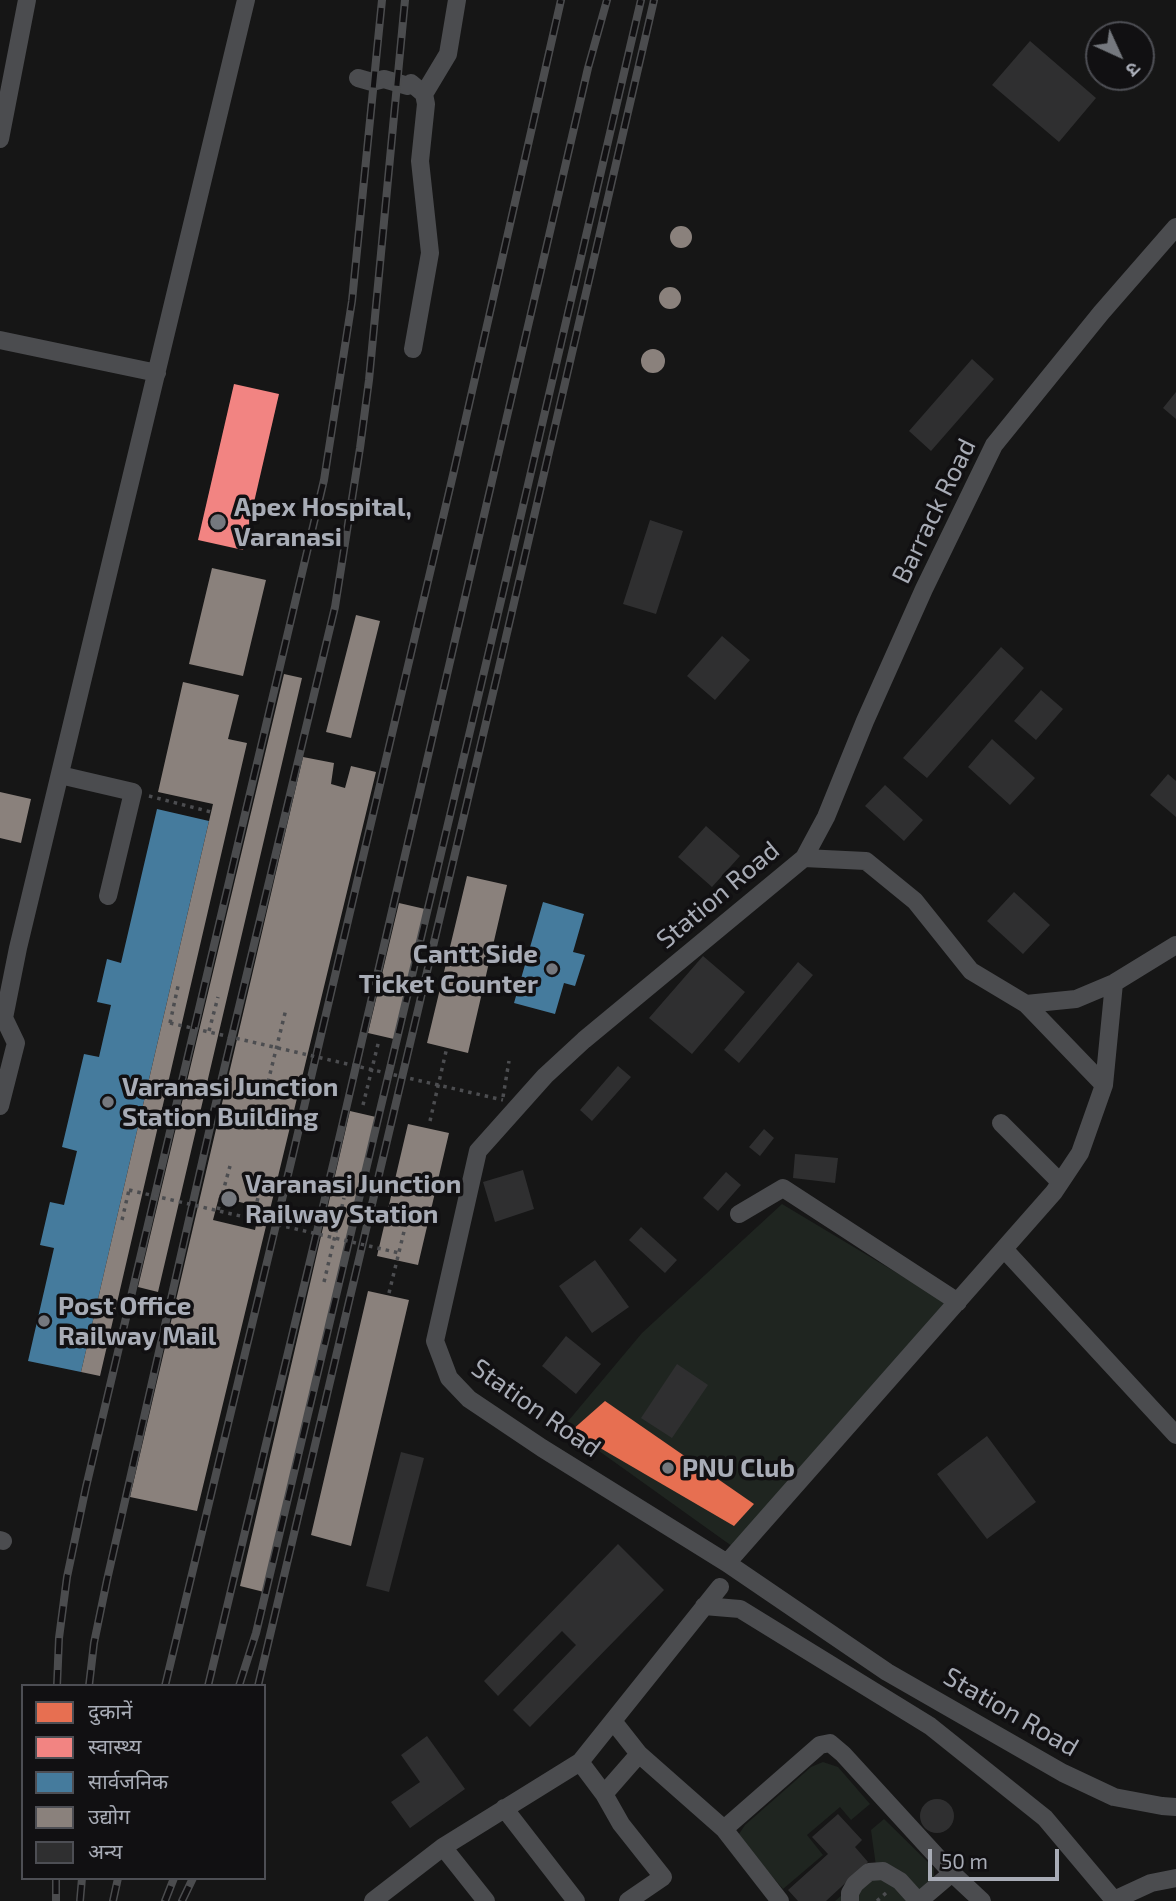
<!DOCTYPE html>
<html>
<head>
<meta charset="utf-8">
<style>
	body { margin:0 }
	#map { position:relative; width:1176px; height:1901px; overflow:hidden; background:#161616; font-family:"Exo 2","Noto Sans Devanagari",sans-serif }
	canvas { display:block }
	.legend { position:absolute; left:21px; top:1684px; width:245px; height:196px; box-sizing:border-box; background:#111012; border:2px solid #4d4e54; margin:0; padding:9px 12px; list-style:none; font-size:21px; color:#a8acb6 }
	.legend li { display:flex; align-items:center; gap:14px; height:35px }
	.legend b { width:35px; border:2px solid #4d4e54 }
	.north { position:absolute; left:1085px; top:21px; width:70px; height:70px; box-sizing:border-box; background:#111012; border:2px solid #4d4e54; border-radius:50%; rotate:135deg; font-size:19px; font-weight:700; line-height:28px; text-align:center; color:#a8acb6 }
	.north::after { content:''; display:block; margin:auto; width:24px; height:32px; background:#75787e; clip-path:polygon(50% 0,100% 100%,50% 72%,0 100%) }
	.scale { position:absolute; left:928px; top:1849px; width:131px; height:32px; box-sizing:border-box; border:4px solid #a8acb6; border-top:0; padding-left:9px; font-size:21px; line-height:24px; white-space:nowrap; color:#a8acb6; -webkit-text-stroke:5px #111012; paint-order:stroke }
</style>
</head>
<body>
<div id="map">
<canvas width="1176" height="1901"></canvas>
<ul class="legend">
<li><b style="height:19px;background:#e76f51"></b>दुकानें</li>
<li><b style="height:19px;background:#f28482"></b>स्वास्थ्य</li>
<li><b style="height:19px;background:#457b9d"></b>सार्वजनिक</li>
<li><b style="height:19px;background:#8a817c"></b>उद्योग</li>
<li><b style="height:19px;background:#2f2f30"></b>अन्य</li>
</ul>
<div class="north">उ</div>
<div class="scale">50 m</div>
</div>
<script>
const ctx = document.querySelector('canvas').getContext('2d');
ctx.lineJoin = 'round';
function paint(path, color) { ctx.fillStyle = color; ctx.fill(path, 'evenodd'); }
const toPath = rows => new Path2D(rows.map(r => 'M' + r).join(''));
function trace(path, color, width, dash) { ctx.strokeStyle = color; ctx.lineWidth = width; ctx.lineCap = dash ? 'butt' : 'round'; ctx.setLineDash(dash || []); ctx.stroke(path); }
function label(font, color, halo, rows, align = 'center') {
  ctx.font = font + ' "Exo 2",sans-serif'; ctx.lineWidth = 7; ctx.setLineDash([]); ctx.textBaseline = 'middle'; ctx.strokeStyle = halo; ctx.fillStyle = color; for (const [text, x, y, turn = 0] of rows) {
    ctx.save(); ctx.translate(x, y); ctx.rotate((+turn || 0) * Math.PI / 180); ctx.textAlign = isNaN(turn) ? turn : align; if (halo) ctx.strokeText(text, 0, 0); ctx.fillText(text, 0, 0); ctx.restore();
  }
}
const green = toPath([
	[782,1204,947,1303,736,1549,564,1426,642,1333],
	[823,1762,838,1767,870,1804,851,1820,840,1807,807,1835,823,1855,783,1889,740,1839,739,1834,745,1825,811,1767],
	[884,1819,934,1868,934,1878,906,1901,835,1901,876,1866,871,1830]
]);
const shops = toPath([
	[605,1401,754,1504,734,1526,571,1431]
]);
const health = toPath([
	[234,384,279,394,243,550,198,540]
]);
const public = toPath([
	[157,809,209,821,81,1372,28,1361,54,1248,40,1245,50,1202,64,1205,77,1151,62,1147,84,1054,99,1057,111,1005,97,1002,107,959,121,963],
	[543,902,584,914,573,952,585,955,575,986,564,983,555,1014,514,1003]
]);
const industry = toPath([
	'670 237a11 11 0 1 1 22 0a11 11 0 1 1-22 0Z',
	'659 298a11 11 0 1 1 22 0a11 11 0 1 1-22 0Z',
	'641 361a12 12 0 1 1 24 0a12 12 0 1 1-24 0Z',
	[212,568,266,580,243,676,189,664],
	[356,615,380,621,351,738,326,732],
	[284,674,302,678,158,1292,138,1287],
	[183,682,239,695,228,739,247,743,100,1376,81,1372,213,804,158,792],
	[303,757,334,763,331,784,345,788,351,766,376,772,197,1511,130,1497],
	[219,1197,260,1207,255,1230,213,1220],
	[0,792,31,799,21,843,0,838],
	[467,876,507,885,468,1053,427,1043],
	[399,903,425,909,394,1039,368,1033],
	[350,1111,376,1117,264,1592,240,1586],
	[408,1124,449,1133,418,1265,377,1256],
	[368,1291,409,1300,351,1546,311,1535]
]);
const building = toPath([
	[1030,41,1096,98,1059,142,992,85],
	[972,359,994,379,931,451,909,431],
	[1176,392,1176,419,1163,408],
	[650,520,683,531,656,614,623,604],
	[722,636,750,660,715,700,687,676],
	[1001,647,1024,668,927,778,903,758],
	[1041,690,1063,709,1036,740,1014,721],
	[992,739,1035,778,1010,805,968,767],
	[1168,774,1176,781,1176,817,1150,795],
	[885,785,923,820,904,841,865,806],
	[706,826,740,856,712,887,678,857],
	[1014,892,1050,925,1023,954,987,921],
	[703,956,745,992,692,1054,649,1018],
	[798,962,813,975,739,1063,724,1050],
	[618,1066,631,1077,592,1121,580,1110],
	[764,1129,774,1138,760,1156,749,1147],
	[795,1154,838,1158,835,1183,793,1178],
	[523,1170,534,1209,495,1222,483,1182],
	[726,1172,741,1185,718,1211,703,1198],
	[641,1227,677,1260,665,1273,629,1240],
	[595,1260,629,1307,592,1333,559,1286],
	[566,1336,601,1364,576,1394,542,1366],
	[677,1364,708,1385,672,1438,641,1418],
	[987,1436,1036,1502,987,1539,937,1474],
	[401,1452,424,1458,389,1592,366,1586],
	[618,1544,664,1590,530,1727,513,1710,576,1645,562,1631,498,1696,484,1681],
	[427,1736,465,1789,410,1828,391,1802,420,1782,401,1755],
	'920 1816a17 17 0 1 1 34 0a17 17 0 1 1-34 0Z',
	[838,1814,862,1840,855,1847,868,1862,826,1901,798,1901,788,1890,828,1854,812,1837]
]);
const path = toPath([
	[149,796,211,812],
	[170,1023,178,986],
	[209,1031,218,997],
	[268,1082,286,1009],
	[503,1097,509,1061],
	[363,1105,379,1040],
	[430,1121,447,1047],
	[218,1210,230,1166],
	[253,1218,264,1173],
	[122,1220,129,1190],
	[324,1282,344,1198],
	[389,1293,409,1211],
	[877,1901,886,1893]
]);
const minor = toPath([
	[358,78,372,82,384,79,408,86,411,83,424,94,426,104,420,161,430,253,413,349],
	[424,94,448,54,457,0],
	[0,139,27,0],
	[1176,227,1101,313,994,445,924,589,865,721,826,817,804,858,584,1040,545,1076,478,1151,435,1341,449,1378,469,1399,542,1448,727,1563,887,1672,1063,1773,1114,1797,1162,1806,1176,1807],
	[0,340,157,373],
	[60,775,133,792,108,896],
	[804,858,866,861,915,901,971,971,1026,1004,1076,999,1114,983,1176,945],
	[1026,1004,1104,1085],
	[0,1017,4,1018,16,1043,0,1106],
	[4,1018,18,948,246,0],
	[1001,1123,1060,1182],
	[739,1214,783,1188,958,1302],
	[1004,1249,1176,1435],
	[0,1540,3,1541],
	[727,1563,1054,1192,1080,1153,1104,1085,1114,983],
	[704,1606,740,1609,930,1726,1045,1818,1114,1900],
	[613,1721,639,1754,724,1829,820,1745,830,1743,843,1754,952,1873,982,1901],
	[580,1762,604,1794,621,1824,663,1877,628,1901],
	[604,1794,639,1754],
	[504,1808,576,1901],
	[724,1829,780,1901],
	[443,1847,486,1901],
	[373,1901,443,1847,580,1762,720,1587],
	[850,1901,850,1893,855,1884,869,1872,883,1871,900,1881,918,1901],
	[919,1901,952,1873],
	[1112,1901,1151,1883,1176,1878]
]);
const rail = toPath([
	[57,1686,59,1638,67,1577,86,1487,324,480,352,301,382,0],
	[89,1686,94,1643,107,1580,209,1132,335,607,360,448,369,380,405,0],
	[165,1686,293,1154,453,475,561,0],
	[208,1686,333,1165,588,68,607,0],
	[239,1686,256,1633,503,592,641,0],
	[258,1686,497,676,654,0],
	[56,1878,56,1901],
	[80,1901,82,1878],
	[113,1901,118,1878],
	[165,1901,174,1878],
	[182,1901,193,1878]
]);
const pathBridge = toPath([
	[170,1023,503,1100],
	[129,1190,399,1253]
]);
const markers = [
	[218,522,9,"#75787e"],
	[552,969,7,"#75787e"],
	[108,1102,7,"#75787e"],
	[229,1199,9,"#75787e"],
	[44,1321,7,"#75787e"],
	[668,1468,7,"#75787e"]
];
const poiNames = [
	["Apex Hospital,",234,507],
	["Varanasi",234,537],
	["Cantt Side",538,954,"right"],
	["Ticket Counter",538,984,"right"],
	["Varanasi Junction",122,1087],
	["Station Building",122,1117],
	["Varanasi Junction",245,1184],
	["Railway Station",245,1214],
	["Post Office",58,1306],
	["Railway Mail",58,1336],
	["PNU Club",682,1468]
];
const streetNames = [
	["Barrack Road",934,511,-64],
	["Station Road",718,895,-40],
	["Station Road",536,1408,35],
	["Station Road",1011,1712,30]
];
paint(green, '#1f2520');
paint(shops, '#e76f51');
paint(health, '#f28482');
paint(public, '#457b9d');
paint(industry, '#8a817c');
paint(building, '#2f2f30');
trace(path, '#4c4d50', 3.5, [3.5, 5]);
trace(minor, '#4b4c4f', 18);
trace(rail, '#4b4c4e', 8);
trace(rail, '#111012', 5, [16]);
trace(pathBridge, '#4c4d50', 3.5, [3.5, 5]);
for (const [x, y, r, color] of markers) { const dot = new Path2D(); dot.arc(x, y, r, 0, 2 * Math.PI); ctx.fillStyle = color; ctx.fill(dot); trace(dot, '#111012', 2.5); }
label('bold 26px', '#a8acb6', '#111012', poiNames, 'left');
label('26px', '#a8acb6', '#111012', streetNames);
</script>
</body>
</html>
